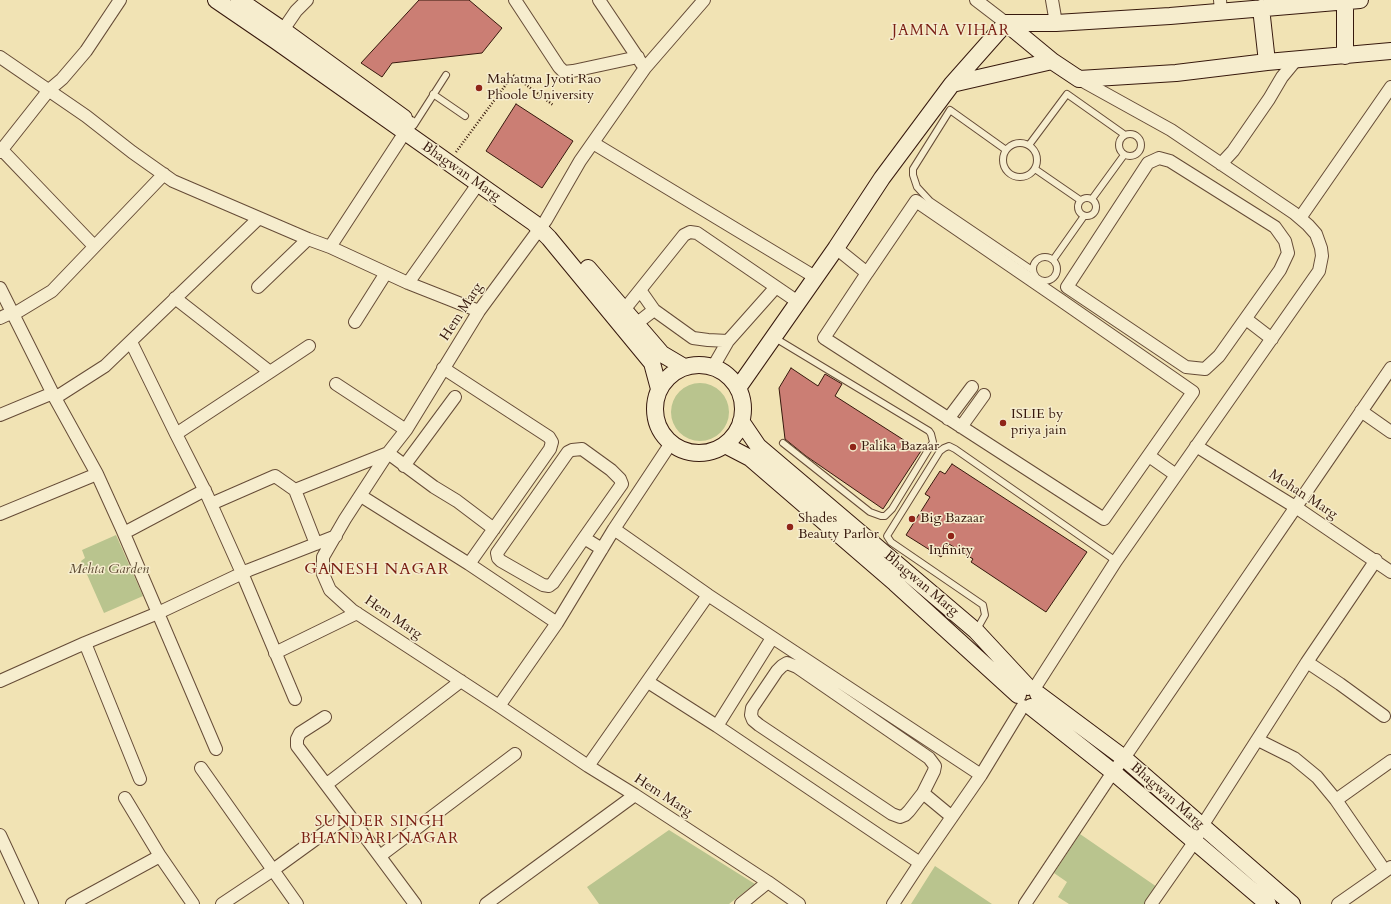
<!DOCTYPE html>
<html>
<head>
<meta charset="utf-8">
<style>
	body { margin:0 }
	canvas { display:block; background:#f1e3b4 }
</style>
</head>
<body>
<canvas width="1391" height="904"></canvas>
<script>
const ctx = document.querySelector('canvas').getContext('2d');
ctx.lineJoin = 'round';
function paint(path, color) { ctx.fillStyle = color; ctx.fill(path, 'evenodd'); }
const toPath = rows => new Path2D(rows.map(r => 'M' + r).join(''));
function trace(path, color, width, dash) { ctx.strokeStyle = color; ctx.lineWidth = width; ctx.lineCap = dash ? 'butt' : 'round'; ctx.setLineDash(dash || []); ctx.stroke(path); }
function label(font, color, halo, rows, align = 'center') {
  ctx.font = font + ' Cardo,serif'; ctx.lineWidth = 3; ctx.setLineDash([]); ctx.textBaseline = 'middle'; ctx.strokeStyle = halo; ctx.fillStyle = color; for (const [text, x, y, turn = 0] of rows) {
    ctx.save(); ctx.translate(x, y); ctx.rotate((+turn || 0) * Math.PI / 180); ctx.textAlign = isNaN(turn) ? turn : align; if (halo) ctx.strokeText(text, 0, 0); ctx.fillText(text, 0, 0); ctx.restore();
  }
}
const green = toPath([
	'671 412a29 29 0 1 1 58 0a29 29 0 1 1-58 0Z',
	[116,535,143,596,104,613,81,561,85,558,82,550],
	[669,830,755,884,729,904,599,904,587,887],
	[1080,834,1157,887,1146,904,1069,904,1058,897,1067,882,1054,873],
	[935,866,992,904,911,904]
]);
const building = toPath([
	[419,0,469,0,502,28,482,53,392,63,382,77,361,63,419,0],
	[516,104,573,141,542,188,486,151,516,104],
	[791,368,818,386,825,374,842,384,835,396,921,451,883,509,806,456,785,439,779,388,791,368],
	[952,464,1087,552,1046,612,971,562,973,559,949,544,941,557,906,535,930,497,925,494,940,471,945,474,952,464]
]);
const path = toPath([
	[456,152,513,75,553,105]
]);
const lane = toPath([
	[433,94,465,116],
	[414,125,446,75],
	'1119 145a11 11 0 1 1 22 0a11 11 0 1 1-22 0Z',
	'1003 160a17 17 0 1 1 34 0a17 17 0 1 1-34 0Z',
	[1029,145,1067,94,1125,135],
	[1006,150,950,110,913,169,913,175,917,187,930,201,1032,270],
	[1035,169,1080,200],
	'1078 207a9 9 0 1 1 18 0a9 9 0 1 1-18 0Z',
	[1092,199,1124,155],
	'1033 269a12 12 0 1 1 24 0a12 12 0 1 1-24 0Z',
	[1053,260,1084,216],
	[775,338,929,431,931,434,933,442,892,509,885,516,881,516,870,512,783,443],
	[976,631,985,615,983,605,891,542,887,536,940,451,944,448,949,446,955,449,1116,561]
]);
const street = toPath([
	[515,0,559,67,564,72,573,71,638,57],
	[599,0,642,64],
	[704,0,645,68,580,161,546,220,479,311,406,430,388,453,345,519,323,557,323,574,330,590,352,610,499,706,588,766,635,795,768,882,799,904],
	[976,0,1006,23],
	[1052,0,1056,23],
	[1220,0,1221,11],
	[283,30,296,11,307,0],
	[0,57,86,116,132,152,173,181,308,239,330,247,408,283,479,311],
	[593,143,815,277],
	[2,150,94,246],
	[0,152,49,90,62,79,86,51,120,0],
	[1159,158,1170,161,1275,227,1285,241,1288,253,1280,270,1219,356,1205,369,1186,367,1067,287,1148,163,1159,158],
	[1221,164,1233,151,1269,99,1282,77,1296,60],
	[1300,218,1391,87],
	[330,247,411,123],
	[836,248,867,273,824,338,1104,519,1193,392,1059,299,916,201,867,273],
	[408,283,478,184],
	[258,287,308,239],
	[0,288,55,398,97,474],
	[640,290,654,310],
	[175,298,270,372,176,434],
	[624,310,684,235,690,232,697,233,798,302],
	[14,314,52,291,164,174],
	[0,318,13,312],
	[1246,319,1272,339],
	[355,322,386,273],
	[636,324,654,310,693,338,708,340,728,341],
	[131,342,176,434,207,495,242,573,295,699],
	[713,367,728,341,776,287],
	[443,368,549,437,552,442,550,449,469,564],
	[270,372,309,346],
	[336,384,406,430],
	[55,398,105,366,259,218],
	[1361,411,1391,432],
	[0,415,53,393],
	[948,419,972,387],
	[961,427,984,395],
	[1196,446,1297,508,1391,572],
	[1149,456,1176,475],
	[404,466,455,397],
	[361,496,469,564,557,623],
	[211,504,275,476,295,490],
	[0,514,97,474,122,529,158,613,249,570,336,536],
	[124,533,205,490],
	[584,538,622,484,620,479,611,470,582,449,572,450,568,452,497,553,498,558,501,561,543,585,549,586,553,583,584,538,602,549],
	[316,544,295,490,388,453,434,487,457,501,494,529],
	[708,595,981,775],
	[85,643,158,613,216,749],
	[275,653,357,613],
	[1307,662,1340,684,1384,716],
	[0,681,85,643,140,779],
	[648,682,717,726,920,863,893,904],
	[1034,689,1116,561,1319,271,1322,256,1321,248,1316,234,1308,225,1294,213,1171,130,1079,79],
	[499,706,557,623,614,529,671,443],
	[325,717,300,733,297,739,297,746,349,815],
	[717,726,772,638],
	[1258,740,1294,758,1317,777,1336,800,1385,871],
	[588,766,708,595,614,529],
	[201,768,297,904],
	[327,784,461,681],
	[923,793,934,771,935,766,929,758,797,667,787,663,782,666,777,671,752,708,751,715,753,720,759,725,892,814,900,817,905,815,909,811,923,793,952,817],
	[125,798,160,856,193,904],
	[1336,800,1391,761],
	[0,835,32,904],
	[380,856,515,754],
	[920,863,981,775,1023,706],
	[72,904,160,856],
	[222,904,273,870,349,815,415,904],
	[486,904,635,795],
	[741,904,768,882],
	[1025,904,1113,772,1124,758,1391,368],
	[1151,904,1195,841,1202,826,1307,662,1376,560],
	[1338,904,1391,867]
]);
const secondary = toPath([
	[216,0,276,41,534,223,549,238,652,363,659,389],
	[239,0,283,30,404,118],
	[1345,2,1345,56],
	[1261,8,1267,62],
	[1006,23,1052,61,1079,79,1176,73,1267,62,1391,51],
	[952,84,1052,61],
	[588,268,662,354,684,367],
	'655 409a44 44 0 1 1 88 0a44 44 0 1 1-88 0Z',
	[738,388,836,248,882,178,952,84,1006,23,1056,23,1170,16,1360,0],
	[741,421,758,446,976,631,1028,687],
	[725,445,750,458,895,583,1018,695],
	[1038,694,1124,758,1292,904],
	[1031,707,1113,772,1268,904]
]);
const markers = [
	[479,88,4,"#8f2418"],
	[1003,423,4,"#8f2418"],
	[853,447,4,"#8f2418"],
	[912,519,4,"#8f2418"],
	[790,527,4,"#8f2418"],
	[951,536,4,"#8f2418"]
];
const poiNames = [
	["Mahatma Jyoti Rao",487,80],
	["Phoole University",487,96],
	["ISLIE by",1011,415],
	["priya jain",1011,431],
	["Palika Bazaar",861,447],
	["Shades",798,519],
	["Beauty Parlor",798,535],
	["Big Bazaar",920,519],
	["Infinity",951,551,"center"]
];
const streetNames = [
	["Bhagwan Marg",461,172,35],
	["Hem Marg",462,312,-57],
	["Mohan Marg",1303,495,33],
	["Bhagwan Marg",921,584,40],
	["Hem Marg",393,618,34],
	["Hem Marg",663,796,33],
	["Bhagwan Marg",1167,796,41]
];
const parkNames = [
	["Mehta Garden",109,570]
];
const neighbourhoodNames = [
	["JAMNA VIHAR",951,32],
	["SUNDER SINGH",380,823],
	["BHANDARI NAGAR",380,840]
];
const quarterNames = [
	["GANESH NAGAR",377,570]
];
paint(green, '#b9c48e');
paint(building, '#cb7e74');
trace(building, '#37190d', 1);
trace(lane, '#664c37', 8);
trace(street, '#664c37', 14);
trace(secondary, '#37190d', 18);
trace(path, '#37190d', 2.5, [1, 2]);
trace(lane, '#f6edce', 6);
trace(street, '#f6edce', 12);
trace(secondary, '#f6edce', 16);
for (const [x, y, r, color] of markers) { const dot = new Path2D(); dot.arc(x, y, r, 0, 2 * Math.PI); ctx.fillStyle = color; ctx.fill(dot); trace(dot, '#f6edce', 1.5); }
label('14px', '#37190d', '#f6edce', poiNames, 'left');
label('14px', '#37190d', '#f6edce', streetNames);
label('italic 14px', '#5e4c34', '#f6edce', parkNames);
ctx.letterSpacing = '1px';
label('15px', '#7a1f14', '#f6edce', neighbourhoodNames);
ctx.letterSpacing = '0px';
ctx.letterSpacing = '1px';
label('16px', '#7a1f14', '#f6edce', quarterNames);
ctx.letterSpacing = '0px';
</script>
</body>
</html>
